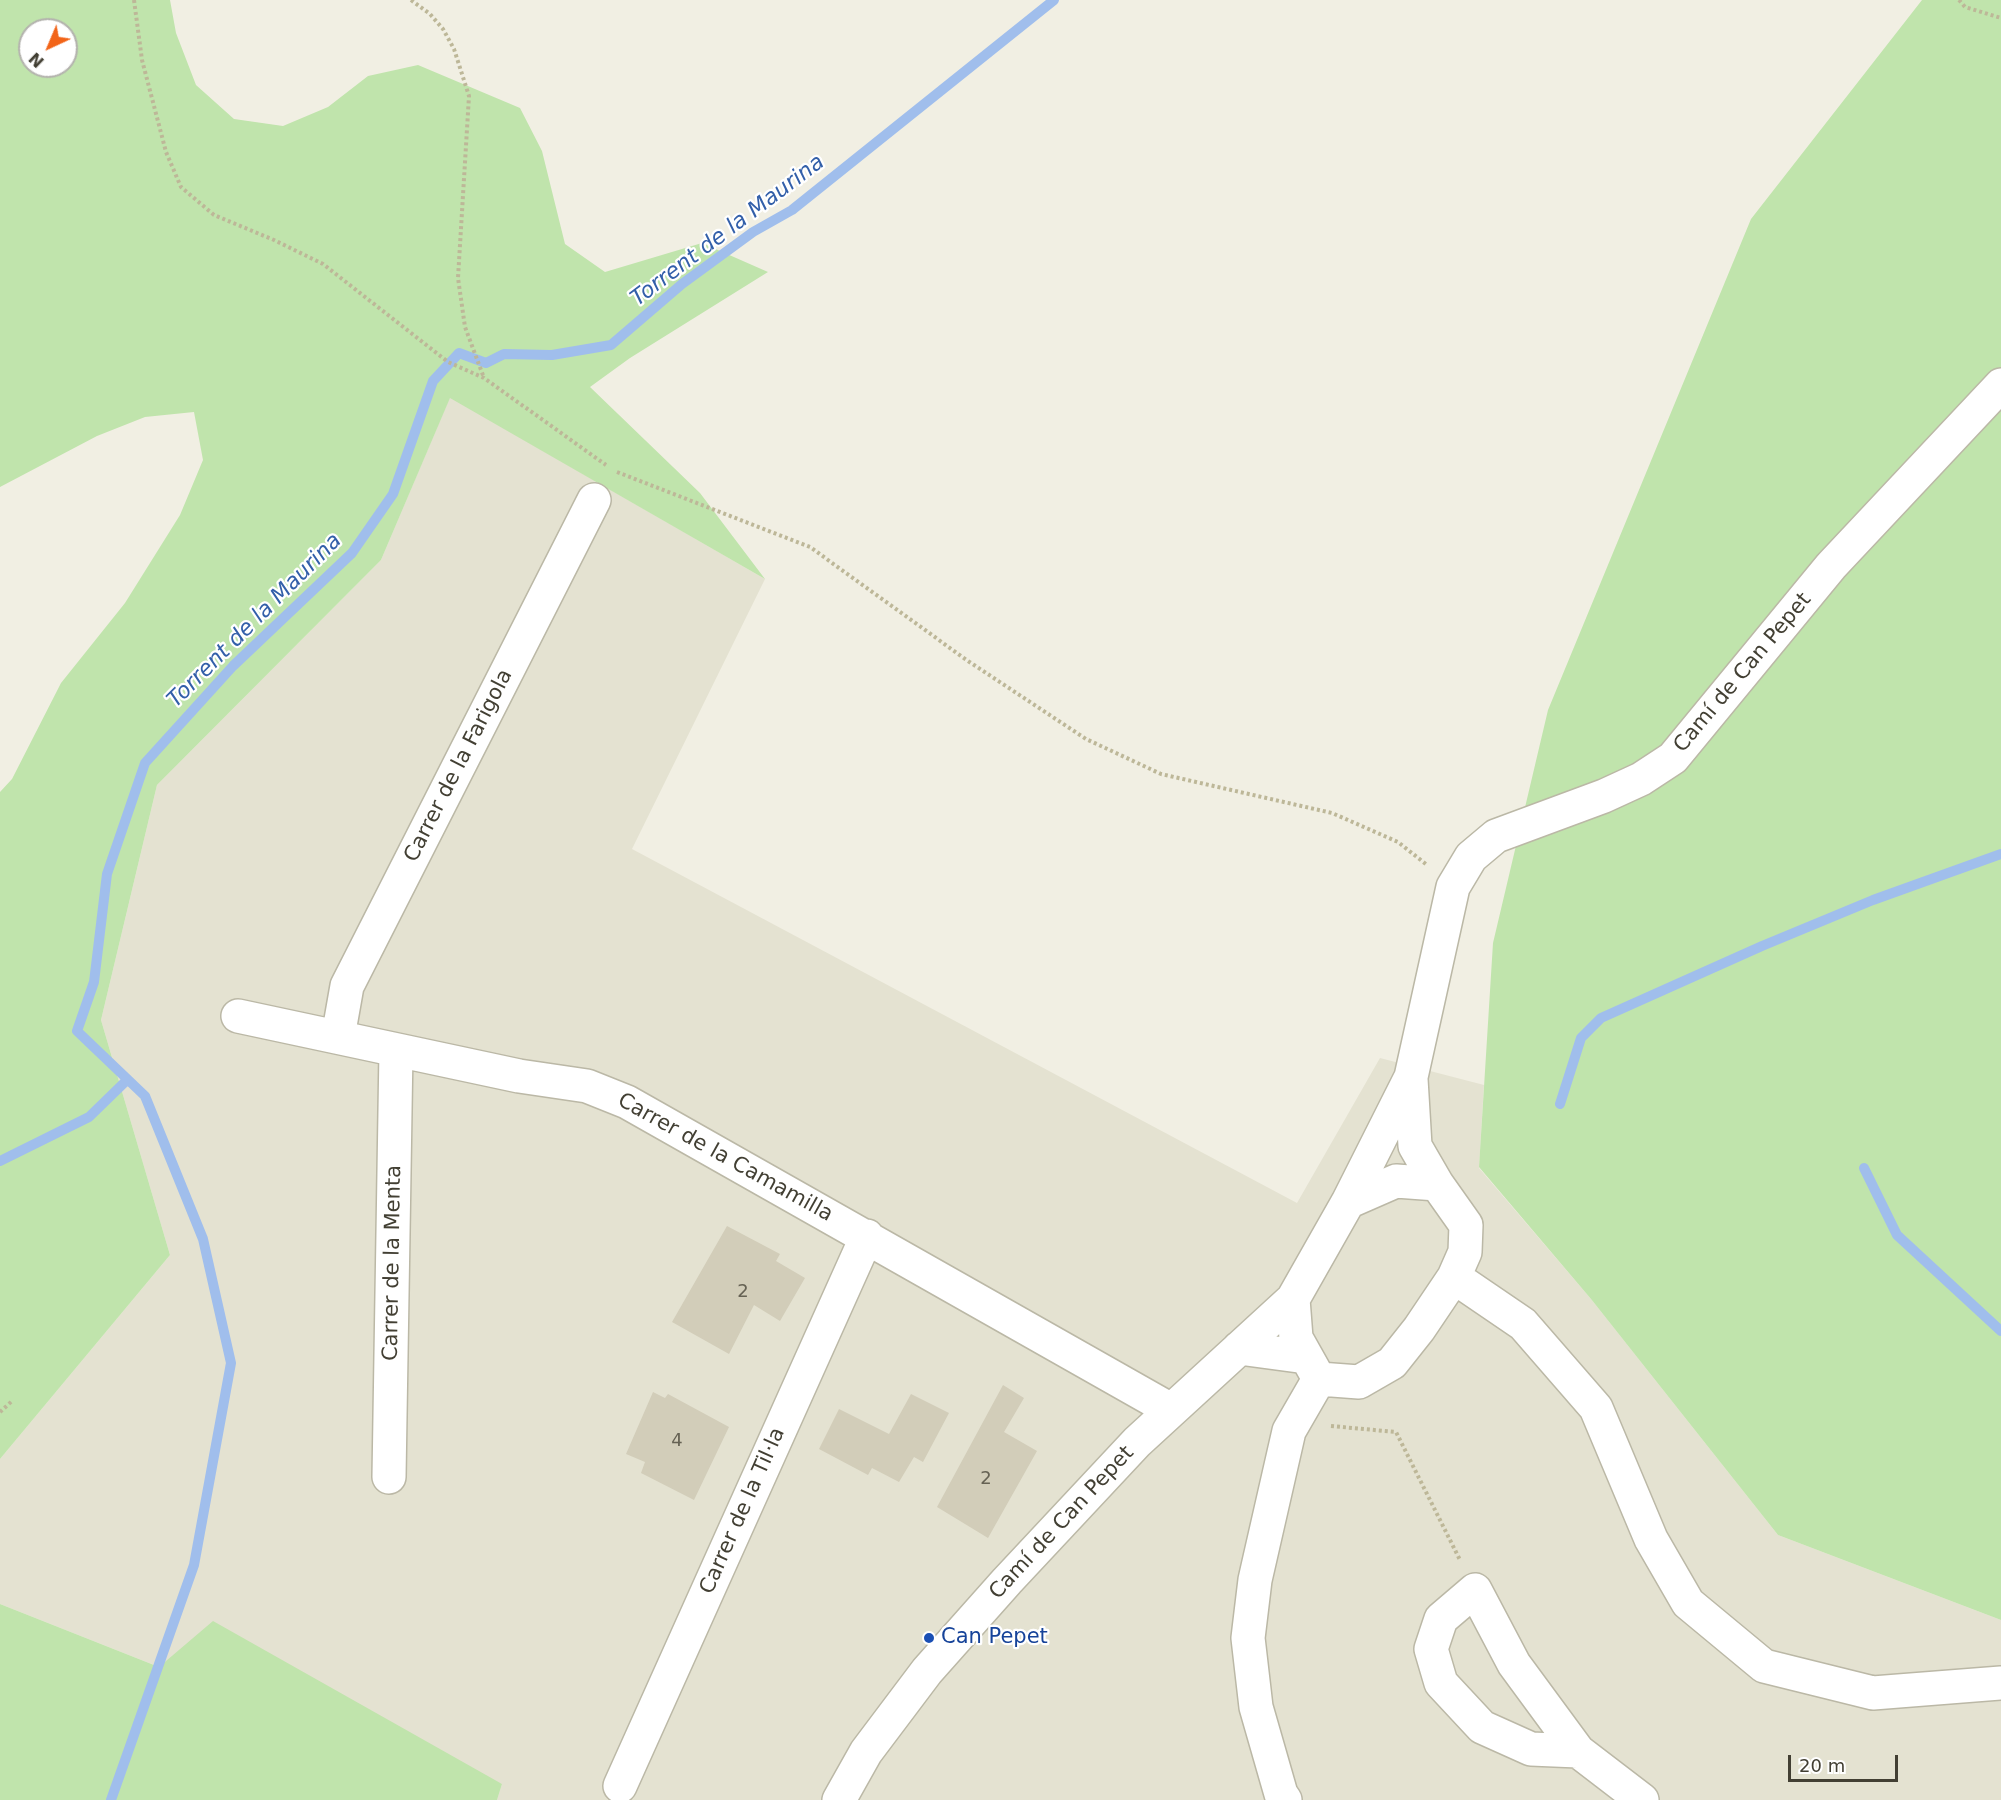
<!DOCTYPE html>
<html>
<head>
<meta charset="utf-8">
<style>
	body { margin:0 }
	#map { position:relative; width:2001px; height:1800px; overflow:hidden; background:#f1efe3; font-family:"DejaVu Sans",sans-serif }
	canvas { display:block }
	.north { position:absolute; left:18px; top:18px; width:60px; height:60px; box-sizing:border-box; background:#fff; border:2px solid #b3b2ad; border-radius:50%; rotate:224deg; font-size:16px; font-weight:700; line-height:24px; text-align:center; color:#423f33 }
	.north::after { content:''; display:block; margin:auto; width:21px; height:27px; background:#f26418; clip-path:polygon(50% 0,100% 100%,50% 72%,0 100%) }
	.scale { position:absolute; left:1788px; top:1755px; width:110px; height:27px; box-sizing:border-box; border:3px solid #423f33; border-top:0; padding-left:8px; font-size:18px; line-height:21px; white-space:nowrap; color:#423f33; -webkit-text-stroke:4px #fff; paint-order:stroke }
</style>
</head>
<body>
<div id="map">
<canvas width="2001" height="1800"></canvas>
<div class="north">N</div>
<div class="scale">20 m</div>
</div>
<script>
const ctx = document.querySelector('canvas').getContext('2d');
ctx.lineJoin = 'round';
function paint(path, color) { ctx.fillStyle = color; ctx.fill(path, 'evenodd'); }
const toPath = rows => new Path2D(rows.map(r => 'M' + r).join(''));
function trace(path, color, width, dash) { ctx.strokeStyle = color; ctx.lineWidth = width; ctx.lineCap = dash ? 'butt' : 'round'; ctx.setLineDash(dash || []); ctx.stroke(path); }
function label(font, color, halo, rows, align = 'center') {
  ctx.font = font + ' "DejaVu Sans",sans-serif'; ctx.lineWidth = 4.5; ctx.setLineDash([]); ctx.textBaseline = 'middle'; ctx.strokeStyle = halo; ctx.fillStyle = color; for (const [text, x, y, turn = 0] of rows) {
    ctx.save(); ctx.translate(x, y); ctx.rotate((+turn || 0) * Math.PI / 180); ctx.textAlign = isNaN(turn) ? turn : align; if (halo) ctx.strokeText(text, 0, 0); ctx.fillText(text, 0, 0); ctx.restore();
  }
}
const residential = toPath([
	[450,397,765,579,632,849,1297,1203,1380,1058,1484,1085,1479,1168,1591,1299,1778,1535,2001,1620,2001,1800,497,1800,502,1784,159,1667,0,1604,0,1459,170,1255,101,1020,157,785,381,560]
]);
const green = toPath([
	[0,0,170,0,176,33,196,85,234,119,283,126,328,107,368,76,418,65,520,108,542,151,565,244,605,272,702,243,768,272,630,358,590,387,700,493,765,579,450,398,381,560,157,785,101,1020,170,1255,0,1459,0,792,12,779,61,683,125,603,180,515,203,460,194,412,145,417,97,436,0,487],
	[30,30,66,30,66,66,30,66],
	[1922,0,2001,0,2001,1620,1778,1535,1591,1299,1479,1167,1493,943,1548,710,1751,219],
	[0,1604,159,1667,213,1621,502,1784,497,1800,0,1800]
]);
const stream = toPath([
	[1560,1104,1581,1038,1601,1018,1762,946,1873,900,2001,854],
	[0,1161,89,1117,126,1081],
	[1864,1168,1897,1235,2001,1331],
	[111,1800,194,1565,231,1363,203,1239,145,1096,77,1031,94,982,107,874,145,763,233,666,352,553,393,494,433,381,459,353,486,363,504,354,552,355,611,345,682,284,753,232,792,210,1054,0]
]);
const building = toPath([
	[727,1226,780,1254,776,1261,805,1278,780,1321,754,1305,729,1354,672,1322],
	[1003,1385,1024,1398,1004,1432,1037,1451,988,1538,937,1507],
	[653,1392,665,1398,668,1394,729,1427,694,1500,641,1473,645,1462,626,1454],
	[911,1394,949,1413,923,1462,914,1457,899,1482,872,1468,868,1475,819,1449,839,1409,889,1434]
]);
const path = toPath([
	[134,0,142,60,166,152,181,187,214,215,274,240,323,264,448,362,484,378,606,465],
	[411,0,430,14,443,29,454,49,469,96,458,278,465,327,484,378],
	[1959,0,1965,7,2001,18],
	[617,472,810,547,968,661,1086,739,1161,774,1332,813,1398,842,1427,865],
	[0,1412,12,1401],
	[1331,1426,1396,1432,1460,1560]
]);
const minor = toPath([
	[238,1016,519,1076,587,1086,627,1102,1171,1410],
	[338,1037,347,986,594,500],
	[1411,1079,1415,1146,1437,1184],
	[1454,1277,1523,1324,1596,1408,1651,1539,1688,1603,1764,1666,1873,1693,2001,1683],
	[1239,1348,1306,1357],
	[1319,1379,1296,1338,1293,1299,1348,1202,1411,1077,1453,887,1471,857,1496,836,1604,796,1641,779,1673,758,1831,566,2001,385],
	[1319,1379,1359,1382,1392,1363,1419,1329,1454,1277,1465,1252,1466,1225,1437,1184,1396,1181,1348,1202],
	[389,1477,396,1050],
	[1578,1751,1531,1749,1482,1727,1441,1683,1431,1649,1441,1619,1475,1590,1514,1664,1578,1751,1642,1800],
	[620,1786,867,1236],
	[839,1800,866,1752,927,1671,1007,1581,1137,1442,1293,1299],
	[1285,1800,1281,1794,1256,1707,1248,1638,1255,1580,1289,1431,1319,1379]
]);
const markers = [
	[929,1638,6,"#1a4fb4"]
];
const numberNames = [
	["2",743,1292],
	["4",677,1441],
	["2",986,1479]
];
const streetNames = [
	["Camí de Can Pepet",1743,673,-50],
	["Carrer de la Farigola",459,766,-63],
	["Carrer de la Camamilla",725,1158,29],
	["Carrer de la Menta",393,1263,-89],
	["Carrer de la Til·la",743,1511,-66],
	["Camí de Can Pepet",1062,1523,-47]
];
const transitNames = [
	["Can Pepet",941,1638]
];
const waterNames = [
	["Torrent de la Maurina",728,231,-37],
	["Torrent de la Maurina",255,621,-45]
];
paint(residential, '#e4e2d1');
paint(green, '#c0e4ac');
trace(stream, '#a0beec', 10);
paint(building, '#d2cdb9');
trace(minor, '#bbb8a6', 36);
trace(path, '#bdb798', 4, [3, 3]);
trace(minor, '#fff', 33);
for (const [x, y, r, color] of markers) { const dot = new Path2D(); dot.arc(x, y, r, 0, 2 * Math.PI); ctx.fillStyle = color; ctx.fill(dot); trace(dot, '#fff', 2); }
label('18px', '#666254', null, numberNames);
label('21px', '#423f33', '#fff', streetNames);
label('21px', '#164399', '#fff', transitNames, 'left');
label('italic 22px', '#325fa9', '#fff', waterNames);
</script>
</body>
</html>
